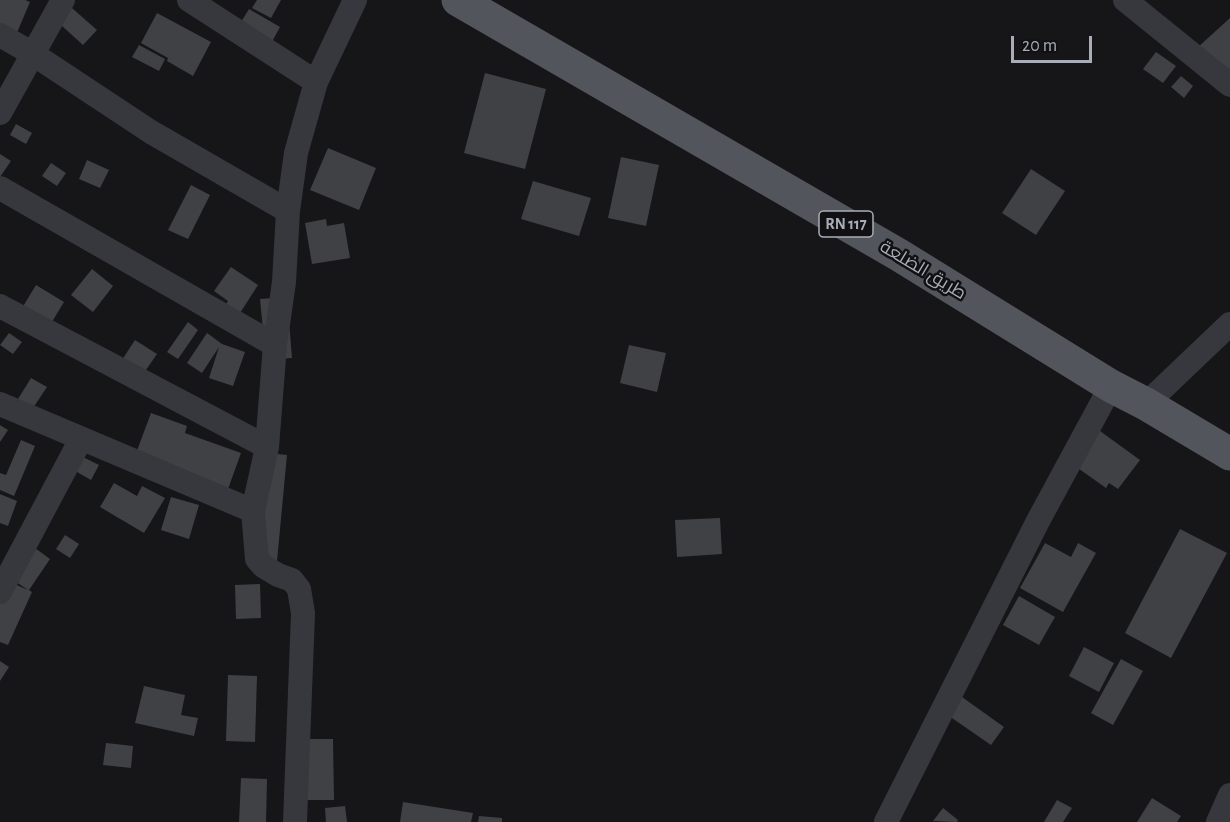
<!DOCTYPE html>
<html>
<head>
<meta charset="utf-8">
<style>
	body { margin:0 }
	#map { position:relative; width:1230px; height:822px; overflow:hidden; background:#161618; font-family:"Alegreya Sans",sans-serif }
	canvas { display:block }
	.scale { position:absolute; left:1011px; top:36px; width:81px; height:27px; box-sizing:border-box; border:3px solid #a8adb8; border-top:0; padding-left:8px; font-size:18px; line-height:21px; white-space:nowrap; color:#a8adb8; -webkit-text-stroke:4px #111113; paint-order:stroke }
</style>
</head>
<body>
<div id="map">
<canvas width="1230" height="822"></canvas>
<div class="scale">20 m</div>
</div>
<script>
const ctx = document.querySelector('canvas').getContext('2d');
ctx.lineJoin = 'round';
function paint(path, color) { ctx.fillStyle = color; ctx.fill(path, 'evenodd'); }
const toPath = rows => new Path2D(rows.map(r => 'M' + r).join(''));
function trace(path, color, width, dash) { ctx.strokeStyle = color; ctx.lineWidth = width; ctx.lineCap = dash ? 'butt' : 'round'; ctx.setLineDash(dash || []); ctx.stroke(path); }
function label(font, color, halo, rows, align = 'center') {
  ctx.font = font + ' "Alegreya Sans",Cairo,sans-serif'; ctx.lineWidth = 5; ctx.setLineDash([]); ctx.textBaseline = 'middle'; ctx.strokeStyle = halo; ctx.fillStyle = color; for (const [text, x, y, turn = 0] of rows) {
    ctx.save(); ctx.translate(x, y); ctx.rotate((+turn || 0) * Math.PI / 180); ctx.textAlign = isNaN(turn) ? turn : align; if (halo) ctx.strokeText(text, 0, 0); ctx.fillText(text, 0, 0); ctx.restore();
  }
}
const building = toPath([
	[0,0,25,0,30,2,13,42,0,36],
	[257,0,281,0,271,18,252,8],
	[64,1,97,30,83,45,51,16],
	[249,9,280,27,268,49,236,30],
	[157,13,211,42,193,76,167,61,168,58,141,43],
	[1230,18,1230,72,1197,48],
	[139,45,165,59,159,71,132,57],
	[1156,52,1176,66,1163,83,1143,69],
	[485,73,546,89,525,169,464,153],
	[1181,76,1193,86,1184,98,1171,87],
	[16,124,32,133,26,144,10,135],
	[328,148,376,168,359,210,310,190],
	[0,154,11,161,0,177],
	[621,157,659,165,646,226,608,218],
	[87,160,109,170,100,188,79,179],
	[51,163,66,173,57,186,42,176],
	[1031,169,1065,191,1036,235,1002,213],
	[533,181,591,198,579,236,521,219],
	[191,185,210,195,188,239,168,230],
	[326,219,327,226,344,223,350,258,312,264,305,223],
	[231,267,258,285,233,324,219,315,228,301,214,291],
	[92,269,113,286,93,312,71,295],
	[36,285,64,302,47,330,19,313],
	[287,297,292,358,266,360,260,299],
	[188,322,198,330,178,359,167,352],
	[9,333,22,342,13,354,0,345],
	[207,333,222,344,245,352,233,386,209,378,219,347,202,373,187,363],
	[135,340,157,354,139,380,118,366],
	[629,345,666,353,657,392,620,383],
	[31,378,47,387,33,408,18,399],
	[151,413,187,426,185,433,241,453,228,489,135,456],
	[0,425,8,430,0,442],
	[1100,431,1140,460,1118,489,1109,483,1106,488,1075,466],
	[21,440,35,446,14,496,0,490,0,473,6,475],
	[73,452,99,465,91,480,77,472,71,483,60,477],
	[258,452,287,455,277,561,248,558],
	[114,483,137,496,142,486,165,498,144,533,100,507],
	[0,494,17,501,8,526,0,523],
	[171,497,199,505,189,539,161,530],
	[720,518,722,554,677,557,675,520],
	[1180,529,1227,553,1171,658,1125,633],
	[65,535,79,544,70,558,56,549],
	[28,543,50,559,29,590,32,592,8,645,0,642,0,586,3,579,28,590,6,575],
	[1045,543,1071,557,1078,543,1096,553,1063,612,1020,588],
	[260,584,261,618,236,619,235,585],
	[1019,596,1055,617,1039,645,1003,625],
	[1084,647,1114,663,1099,692,1069,676],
	[1121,659,1143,671,1113,725,1091,713],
	[0,661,9,667,0,681],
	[228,675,257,676,255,742,226,741],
	[144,686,185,695,181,715,198,718,194,736,135,723],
	[962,697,1004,727,991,745,949,716],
	[288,739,333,739,334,800,288,800],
	[106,743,133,746,131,768,103,765],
	[241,778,267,779,266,822,239,822],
	[1152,798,1181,816,1177,822,1137,822],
	[1057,800,1072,808,1063,822,1044,822],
	[403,802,473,813,471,822,400,822],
	[345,806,347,822,326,822,325,808],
	[943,808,958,820,957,822,933,821],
	[479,816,502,818,502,822,478,822]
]);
const minor = toPath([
	[189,0,316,82],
	[1125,0,1230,85],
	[0,35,33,54,151,132,288,211],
	[0,113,63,0],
	[0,188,275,345],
	[0,306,267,447],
	[0,404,253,511],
	[1146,404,1230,324],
	[0,592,81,439],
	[295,822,303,613,299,589,292,580,278,575,263,566,257,559,253,511,267,447,275,345,284,282,288,211,296,153,316,82,355,0],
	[886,822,1038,521,1111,386],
	[1218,822,1230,795]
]);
const primary = toPath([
	[458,0,899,255,1111,386,1146,404,1230,454]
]);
const shields = [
	[846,224,54]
];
const shieldNames = [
	["RN 117",846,224]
];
const streetNames = [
	["طريق الضلعة",923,270,31]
];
paint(building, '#404145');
trace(minor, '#37383d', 24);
trace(primary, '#53555c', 33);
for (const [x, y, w] of shields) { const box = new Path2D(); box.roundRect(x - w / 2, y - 13, w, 26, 4.5); ctx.fillStyle = '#111113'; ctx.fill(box); trace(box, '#a8adb8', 1.5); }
label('bold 16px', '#a8adb8', null, shieldNames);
label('18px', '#a8adb8', '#111113', streetNames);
</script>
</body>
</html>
